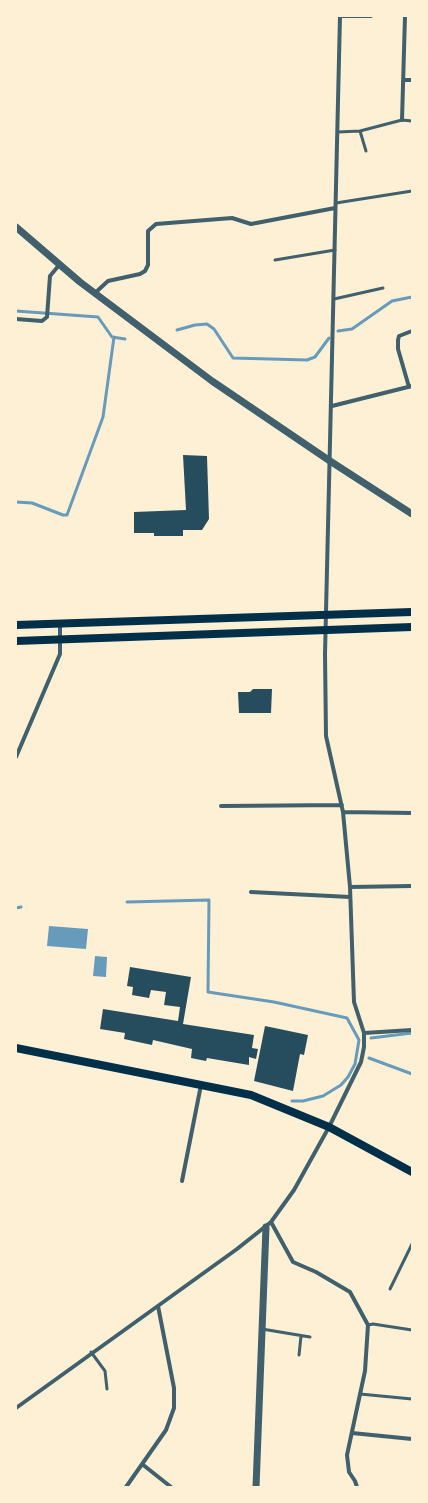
<!DOCTYPE html>
<html>
<head>
<meta charset="utf-8">
<style>
	body { margin:0 }
	#map { position:relative; width:428px; height:1503px; overflow:hidden; background:#fdf0d5; font-family:"Roboto Serif",serif }
	canvas { display:block }
	.frame { position:absolute; inset:0; border:17px solid #fdf0d5; pointer-events:none }
</style>
</head>
<body>
<div id="map">
<canvas width="428" height="1503"></canvas>
<div class="frame"></div>
</div>
<script>
const ctx = document.querySelector('canvas').getContext('2d');
ctx.lineJoin = 'round';
function paint(path, color) { ctx.fillStyle = color; ctx.fill(path, 'evenodd'); }
const toPath = rows => new Path2D(rows.map(r => 'M' + r).join(''));
function trace(path, color, width, dash) { ctx.strokeStyle = color; ctx.lineWidth = width; ctx.lineCap = dash ? 'butt' : 'round'; ctx.setLineDash(dash || []); ctx.stroke(path); }
const water = toPath([
	[49,926,88,929,86,949,47,946],
	[95,956,107,957,106,977,93,976]
]);
const stream = toPath([
	[16,311,98,317,112,337,125,339],
	[177,330,195,325,207,324,214,329,233,358,307,360,315,357,329,338],
	[338,331,352,329,392,301,412,297],
	[16,502,32,503,63,515,67,515,103,417,114,337],
	[127,902,209,900,208,992,274,1002,347,1018,359,1040,355,1064,348,1077,341,1085,323,1096,303,1101,292,1101],
	[16,908,21,907],
	[371,1038,412,1033],
	[369,1058,412,1074]
]);
const building = toPath([
	[183,455,207,456,209,519,202,530,183,530,183,536,154,536,154,533,134,533,134,512,186,510],
	[253,689,272,689,271,713,239,713,238,692,250,692],
	[130,967,191,977,183,1024,254,1035,252,1048,258,1049,256,1059,249,1057,249,1065,207,1058,206,1061,191,1058,192,1049,153,1040,152,1045,124,1039,125,1033,100,1029,103,1009,178,1021,180,1007,164,1005,166,992,151,990,149,998,132,995,133,987,127,986],
	[265,1026,308,1035,304,1055,300,1054,293,1091,254,1081]
]);
const service = toPath([
	[360,131,366,151],
	[338,132,360,131,402,120,412,121],
	[336,203,412,191],
	[275,260,335,250],
	[334,299,383,288],
	[390,1289,412,1244],
	[368,1325,373,1324,412,1330],
	[262,1329,310,1337],
	[91,1352,105,1371,107,1389],
	[299,1355,301,1336],
	[360,1394,412,1399]
]);
const minor = toPath([
	[340,16,371,16],
	[403,80,412,80],
	[402,120,405,16],
	[95,293,108,281,140,274,145,271,148,265,148,231,156,224,232,218,251,224,335,208],
	[16,319,42,321,47,317,50,276,60,264],
	[409,387,398,349,398,340,399,336,412,331],
	[332,406,412,386],
	[16,757,60,654,60,624],
	[221,806,342,805],
	[343,812,412,813],
	[350,887,412,886],
	[251,892,350,897],
	[364,1033,412,1030],
	[182,1181,201,1085],
	[271,1222,293,1262,316,1272,350,1292,368,1325,365,1371,347,1455,349,1472,355,1481,357,1487],
	[16,1408,237,1249,271,1222,294,1190,329,1127,361,1062,364,1047,364,1033,354,1002,350,887,343,812,326,736,325,654,340,16],
	[352,1433,412,1439],
	[142,1464,171,1487],
	[126,1487,166,1430,174,1408,174,1388,158,1306]
]);
const tertiary = toPath([
	[16,227,80,282,212,381,330,461,412,514],
	[256,1487,266,1227]
]);
const secondary = toPath([
	[16,625,412,612],
	[16,641,412,627],
	[16,1048,251,1095,329,1127,412,1172]
]);
paint(water, '#669bbc');
trace(stream, '#669bbc', 3);
paint(building, '#264d5e');
trace(service, '#3f606c', 3);
trace(minor, '#3f606c', 4);
trace(tertiary, '#3f606c', 7);
trace(secondary, '#003049', 8);
</script>
</body>
</html>
